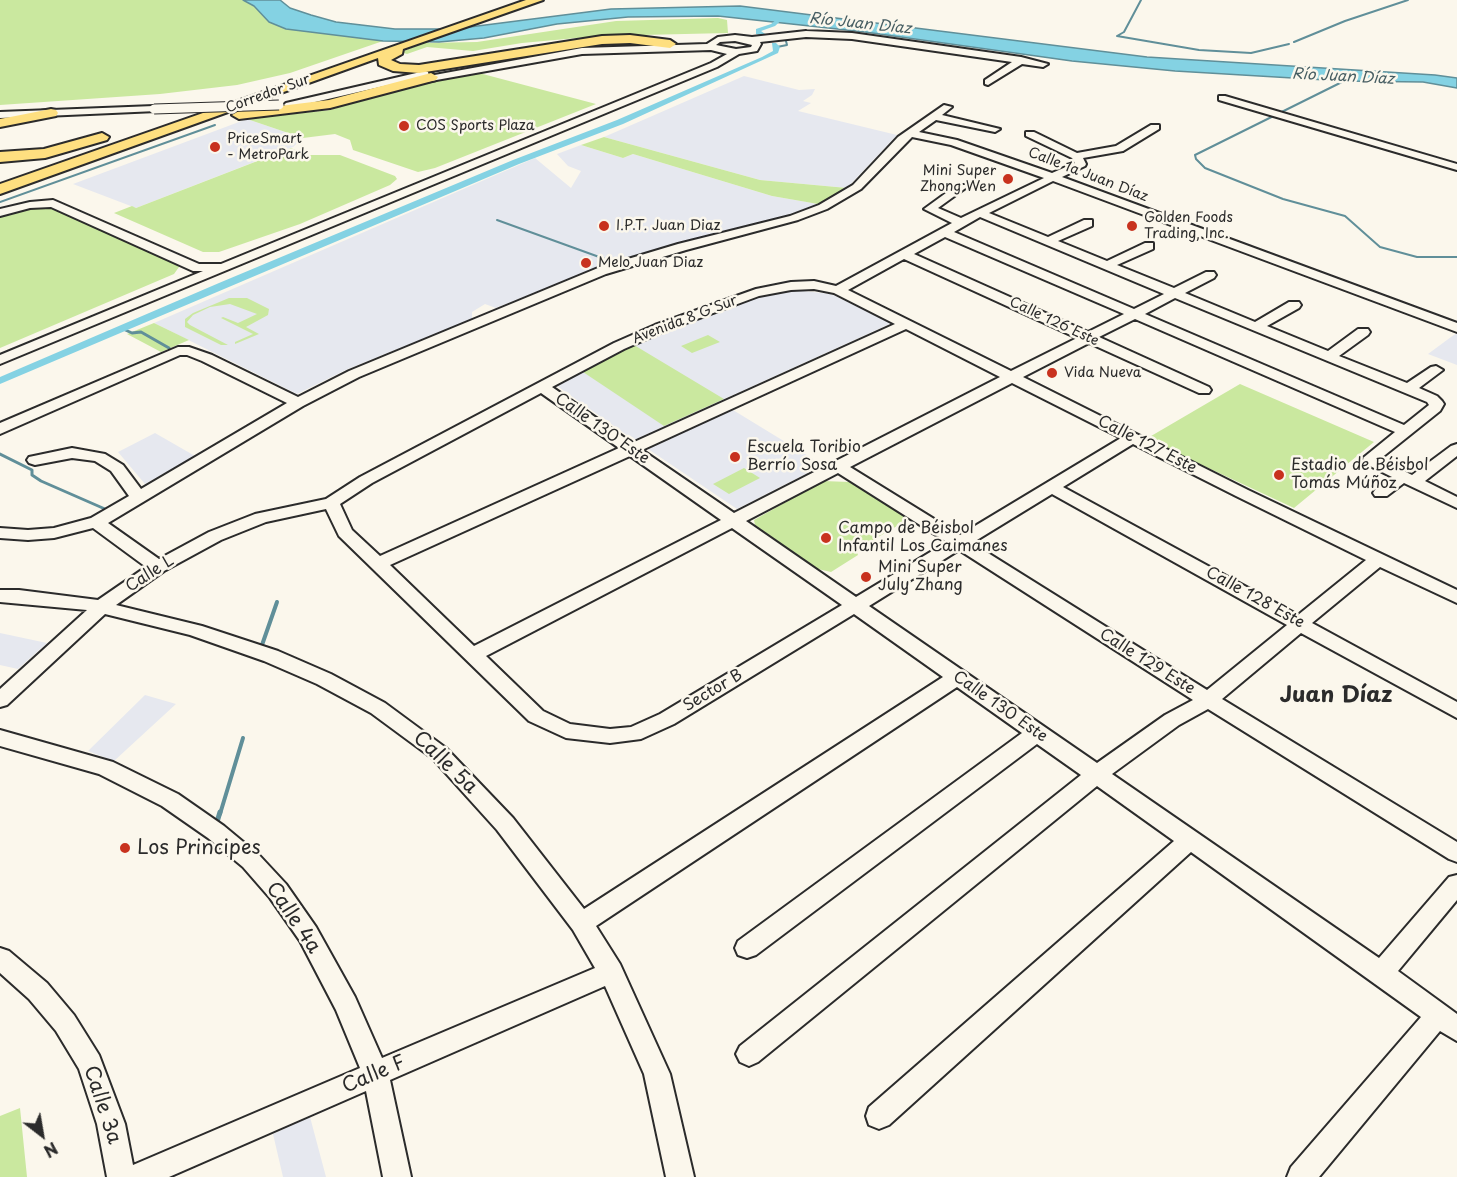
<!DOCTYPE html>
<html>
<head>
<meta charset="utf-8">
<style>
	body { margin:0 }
	#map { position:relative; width:1457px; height:1177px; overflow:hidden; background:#fbf7ec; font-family:"Playpen Sans",sans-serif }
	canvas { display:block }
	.north { position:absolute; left:12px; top:1105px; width:60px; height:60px; -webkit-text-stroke:4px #fbf7ec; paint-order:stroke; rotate:149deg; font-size:16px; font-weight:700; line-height:24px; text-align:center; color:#2b2b2b }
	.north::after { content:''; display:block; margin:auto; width:21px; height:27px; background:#2b2b2b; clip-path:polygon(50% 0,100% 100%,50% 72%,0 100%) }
</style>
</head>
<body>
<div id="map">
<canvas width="1457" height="1177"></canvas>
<div class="north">N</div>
</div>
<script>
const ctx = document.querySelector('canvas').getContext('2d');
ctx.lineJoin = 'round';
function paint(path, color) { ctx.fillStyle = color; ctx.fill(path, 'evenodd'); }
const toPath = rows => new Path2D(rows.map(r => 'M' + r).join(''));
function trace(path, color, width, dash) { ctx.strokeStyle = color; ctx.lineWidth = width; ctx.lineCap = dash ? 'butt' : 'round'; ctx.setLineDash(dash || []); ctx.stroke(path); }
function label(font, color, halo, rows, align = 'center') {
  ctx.font = font + ' "Playpen Sans",sans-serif'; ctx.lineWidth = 5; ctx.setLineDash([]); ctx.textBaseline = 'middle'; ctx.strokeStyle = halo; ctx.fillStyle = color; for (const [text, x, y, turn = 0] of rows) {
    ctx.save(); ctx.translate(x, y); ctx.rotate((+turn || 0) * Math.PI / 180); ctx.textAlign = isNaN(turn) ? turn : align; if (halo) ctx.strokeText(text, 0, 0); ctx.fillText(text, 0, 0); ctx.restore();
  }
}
const built = toPath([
	[744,76,799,90,815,89,812,95,803,101,811,103,798,111,897,135,847,188,760,180,604,137],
	[247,119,303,138,293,147,136,208,73,184],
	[581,145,623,158,633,154,772,196,818,204,791,214,601,266,496,308,485,304,472,312,472,319,348,369,297,394,154,323,535,158,571,188,581,171,568,166,557,154],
	[786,289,831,294,892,323,634,440,557,386,661,331,766,292],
	[1457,333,1457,365,1428,354,1451,337],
	[733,410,823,465,737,509,648,449],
	[155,433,195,456,145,484,118,452],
	[0,633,47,643,18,669,0,665],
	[145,695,176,704,114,761,88,751],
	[310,1117,326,1177,283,1177,273,1134]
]);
const green = toPath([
	[0,0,243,0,254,6,269,22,383,41,290,73,237,85,160,94,0,105],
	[718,18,727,20,728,33,599,36,522,43,473,51,427,47,407,54,401,52,424,43,477,42,616,21],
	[465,73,479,73,596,104,435,168,418,172,353,150,350,140,335,134,303,138,247,119,330,110,398,89],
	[604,137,760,180,847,188,818,204,772,196,633,154,623,158,581,145],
	[291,148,308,155,340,155,395,176,397,179,390,185,300,224,219,252,203,252,114,213,132,206,136,208],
	[53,206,180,264,179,267,174,274,0,348,0,216,33,207],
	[229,298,247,298,269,309,268,315,246,327,259,334,235,344,235,342,253,334,221,318,223,317,238,323,257,314,230,304,210,307,193,315,187,322,190,325,228,345,221,345,185,327,185,319,193,313],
	[154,323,189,340,161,352,127,334],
	[708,335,720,342,692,353,681,346],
	[634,345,724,399,664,426,583,372],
	[1240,384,1374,442,1294,508,1146,439],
	[744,468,760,478,729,494,713,484],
	[823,481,849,482,909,519,856,550,858,555,831,572,818,569,755,525,754,520],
	[20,1108,27,1177,0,1177,0,1116]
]);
const water = toPath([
	[243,0,280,0,290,8,311,15,336,22,395,29,454,29,611,9,740,6,1147,57,1435,75,1457,78,1457,88,1423,82,1343,81,1175,71,1072,61,865,32,718,16,628,17,557,24,484,38,439,42,383,41,286,29,269,22,254,6,243,0]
]);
const streamFar3 = toPath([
	[1141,0,1124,32,1117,36,1199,50,1251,53,1289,44],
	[1294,42,1345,21,1408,0],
	[777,47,787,45,786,41],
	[1344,81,1195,155,1196,159,1205,168,1283,199,1345,216,1380,247,1417,257,1457,257],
	[0,202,215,125],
	[497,220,613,262]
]);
const streamFar2 = toPath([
	[121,328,132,333,141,332,169,348],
	[0,454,32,470,32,475,41,481,105,509]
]);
const streamFar1 = toPath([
	[262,645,277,602],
	[220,814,243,738]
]);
const stream = toPath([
	[217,822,220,812]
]);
const canal = toPath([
	[783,14,786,16,775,26,761,31,768,36,768,38,756,34,756,29,771,24,783,14],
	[772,43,776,43,780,47,778,53,623,124,519,164,0,384,0,377,219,283,513,160,617,120,762,57,773,51,772,43]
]);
const minor = toPath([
	[806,31,852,33,1021,57,1048,64,1043,67,1022,64,988,85,985,84,985,80,1012,62,852,39,806,37,760,42,761,44,757,51,739,54,717,67,0,364,0,355,203,271,193,271,51,207,30,208,0,216,0,209,30,202,53,200,199,264,221,264,711,63,727,54,711,50,582,54,414,84,410,80,289,108,284,105,286,103,425,71,428,72,429,76,582,48,707,44,718,37,735,35,752,37,806,31],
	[735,41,752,45,751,47,736,49,716,45,720,42,735,41],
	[1219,96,1225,96,1457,164,1457,170,1219,100,1219,96],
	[944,105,952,107,942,115,1000,129,995,132,936,120,919,132,957,140,1052,173,1075,163,1072,158,1026,136,1026,132,1034,132,1077,153,1116,146,1151,125,1159,125,1159,129,1123,151,1083,158,1086,164,1085,166,1062,177,1457,323,1457,332,1053,181,989,213,1048,237,1084,220,1092,220,1092,226,1058,241,1107,261,1145,243,1153,243,1153,249,1117,265,1174,288,1206,272,1214,272,1216,275,1214,278,1185,293,1255,322,1289,302,1299,302,1301,305,1299,308,1267,326,1328,351,1358,329,1368,329,1370,332,1368,335,1339,356,1407,383,1431,367,1436,366,1443,370,1419,388,1437,396,1442,401,1444,404,1440,411,1380,459,1412,475,1451,446,1457,444,1457,456,1425,481,1457,497,1457,508,1404,483,1387,496,1375,496,1373,493,1375,490,1392,477,1368,465,1363,458,1395,432,1135,319,1099,337,1209,387,1211,390,1209,393,1199,393,1089,343,1023,377,1248,490,1457,590,1457,603,1380,567,1312,623,1457,702,1457,718,1301,633,1222,699,1457,842,1457,862,1449,859,1208,709,1179,725,1112,774,1379,958,1449,877,1457,875,1457,900,1398,971,1457,1014,1457,1041,1440,1031,1319,1177,1287,1177,1291,1167,1421,1017,1191,852,889,1125,879,1129,869,1125,866,1116,869,1107,1174,841,1097,786,758,1062,749,1066,740,1062,736,1054,740,1046,1081,775,1037,744,756,955,747,958,738,955,735,948,738,941,1022,733,957,687,596,926,620,964,670,1074,694,1177,666,1177,644,1074,605,986,390,1080,411,1177,383,1177,366,1091,169,1177,107,1177,97,1124,79,1069,56,1031,29,999,0,973,0,948,9,951,47,983,74,1015,99,1055,125,1124,133,1165,360,1068,336,1010,300,941,270,898,243,867,208,838,162,806,99,774,0,746,0,730,113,762,178,794,224,826,259,855,286,884,316,927,355,997,382,1058,595,968,573,930,497,830,432,758,371,713,317,684,264,661,190,635,105,614,7,705,0,707,0,689,87,610,0,602,0,590,19,590,98,600,146,567,93,528,54,538,28,540,0,538,0,528,28,530,54,528,91,518,129,496,111,471,95,461,72,458,35,465,29,463,27,460,29,457,72,448,105,454,123,465,141,489,287,403,202,361,187,355,180,355,0,434,0,423,178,347,189,347,212,355,298,397,349,371,598,268,678,244,790,216,819,205,853,185,898,137,944,105],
	[912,137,951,145,1044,178,961,218,938,208,967,187,965,185,957,185,924,209,952,223,836,286,814,281,791,282,756,289,655,325,614,343,360,477,326,499,255,514,209,532,159,559,108,523,303,406,359,377,606,274,686,250,798,220,827,209,861,189,912,137],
	[980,217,1164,294,1134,309,954,232,980,217],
	[945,237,1124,314,1088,332,914,254,945,237],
	[904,259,1077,338,1011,371,848,290,904,259],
	[814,289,834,293,895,324,632,443,552,387,624,349,665,331,759,296,791,290,814,289],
	[1175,298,1427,402,1429,405,1404,425,1145,314,1175,298],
	[906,329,1000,377,734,513,642,450,906,329],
	[1012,383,1121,438,960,535,850,467,1012,383],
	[541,393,619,448,380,556,352,530,340,504,372,483,541,393],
	[1133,444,1236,496,1366,560,1298,615,1063,487,1133,444],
	[630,456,721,520,474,646,390,565,630,456],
	[838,473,947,542,856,597,746,521,838,473],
	[1052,494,1287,625,1207,690,972,543,1052,494],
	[326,509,339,536,529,721,566,738,610,743,641,739,674,724,854,614,943,677,584,909,513,818,446,748,385,703,331,674,278,651,202,626,116,605,164,571,221,540,266,522,326,509],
	[732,528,842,605,660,714,631,727,610,729,570,724,543,711,486,656,732,528],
	[959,550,1193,700,1165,715,1097,763,869,606,959,550],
	[154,106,159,109,157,111,0,118,0,112,154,106]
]);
const highway = toPath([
	[526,0,543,0,403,49,402,54,391,60,400,64,419,65,602,36,630,35,670,40,676,44,670,48,630,43,602,44,419,73,393,71,379,65,378,58,0,194,0,184,526,0],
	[431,73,438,77,436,80,330,108,239,119,232,115,239,111,329,100,431,73],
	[51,109,56,110,58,113,56,116,0,127,0,119,51,109],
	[102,133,109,137,107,140,45,158,0,162,0,152,44,149,102,133]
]);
const minorBridge = toPath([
	[154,109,279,105]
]);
const markers = [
	[404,126,6,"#c8321e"],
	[215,147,6,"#c8321e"],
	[1008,179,6,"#c8321e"],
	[604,226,6,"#c8321e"],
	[1132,226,6,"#c8321e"],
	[586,263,6,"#c8321e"],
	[1052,373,6,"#c8321e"],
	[735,457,6,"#c8321e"],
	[1279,475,6,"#c8321e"],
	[826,538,6,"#c8321e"],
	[866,577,6,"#c8321e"],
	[125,848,6,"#c8321e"]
];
const farStreetnames = [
	["Corredor Sur",268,94,-20],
	["Calle 1a Juan Díaz",1088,175,21],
	["Avenida 8 G Sur",685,320,-21],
	["Calle 126 Este",1054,322,25]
];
const farPoinames = [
	["COS Sports Plaza",416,126],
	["PriceSmart",227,139],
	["- MetroPark",227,155],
	["Mini Super",996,171,"right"],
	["Zhong Wen",996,187,"right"],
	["Golden Foods",1144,218],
	["Trading, Inc.",1144,234],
	["I.P.T. Juan Diaz",616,226],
	["Melo Juan Diaz",598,263],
	["Vida Nueva",1064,373]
];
const farWaternames = [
	["Río Juan Díaz",860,24,6],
	["Río Juan Díaz",1343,77,3]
];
const streetNames = [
	["Calle 130 Este",602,429,35],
	["Calle 127 Este",1147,445,27],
	["Calle L",150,574,-33],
	["Calle 128 Este",1255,598,29],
	["Calle 129 Este",1147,662,32],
	["Sector B",713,691,-31],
	["Calle 130 Este",1000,707,35]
];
const poiNames = [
	["Escuela Toribio",747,448],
	["Berrío Sosa",747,466],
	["Estadio de Béisbol",1291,466],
	["Tomás Múñoz",1291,484],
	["Campo de Béisbol",838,529],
	["Infantil Los Caimanes",838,547],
	["Mini Super",878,568],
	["July Zhang",878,586]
];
const nearStreetnames = [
	["Calle 5a",445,763,44],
	["Calle 4a",293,918,56],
	["Calle F",374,1075,-23],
	["Calle 3a",102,1105,72]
];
const nearPoinames = [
	["Los Principes",137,848]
];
const districtNames = [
	["Juan Díaz",1336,696]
];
paint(built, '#e6e8ef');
paint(green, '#cae89f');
paint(water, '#84d2e3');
trace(water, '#608f99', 1.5);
trace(streamFar3, '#608f99', 2);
trace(streamFar2, '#608f99', 3);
trace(streamFar1, '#608f99', 4);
trace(stream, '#608f99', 5);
paint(canal, '#84d2e3');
trace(minor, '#2b2b2b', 4);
trace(highway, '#2b2b2b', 4);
paint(minor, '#fbf7ec');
paint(highway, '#fedf80');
trace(minorBridge, '#2b2b2b', 11, []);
trace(minorBridge, '#fbf7ec', 9);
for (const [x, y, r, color] of markers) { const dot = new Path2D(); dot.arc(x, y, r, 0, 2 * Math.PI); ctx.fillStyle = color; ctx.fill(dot); trace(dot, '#fbf7ec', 2); }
label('14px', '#2b2b2b', '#fbf7ec', farStreetnames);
label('14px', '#2b2b2b', '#fbf7ec', farPoinames, 'left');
label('italic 15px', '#465d62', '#fbf7ec', farWaternames);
label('16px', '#2b2b2b', '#fbf7ec', streetNames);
label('16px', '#2b2b2b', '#fbf7ec', poiNames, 'left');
label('20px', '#2b2b2b', '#fbf7ec', nearStreetnames);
label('20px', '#2b2b2b', '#fbf7ec', nearPoinames, 'left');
label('bold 22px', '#2b2b2b', '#fbf7ec', districtNames);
</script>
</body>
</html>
